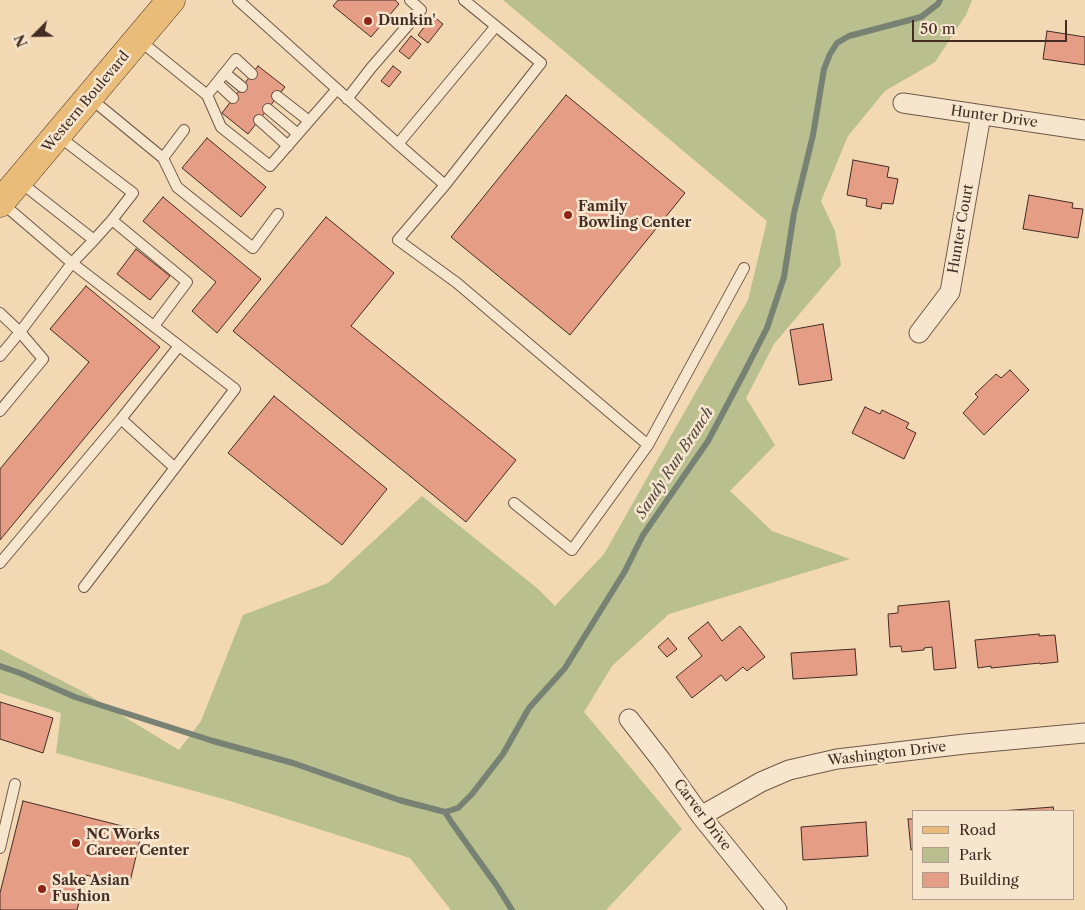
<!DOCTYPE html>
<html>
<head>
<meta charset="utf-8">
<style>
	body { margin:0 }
	#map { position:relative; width:1085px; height:910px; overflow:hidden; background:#f2d9b4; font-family:"Libre Caslon Text",serif }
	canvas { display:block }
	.legend { position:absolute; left:912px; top:810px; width:162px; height:90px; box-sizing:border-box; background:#f7e6ce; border:1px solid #af9c8a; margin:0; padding:6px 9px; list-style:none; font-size:15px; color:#432c24 }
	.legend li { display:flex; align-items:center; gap:10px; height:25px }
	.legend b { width:25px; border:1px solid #af9c8a }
	.north { position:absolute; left:10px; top:10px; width:50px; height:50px; -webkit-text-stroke:4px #f7e6ce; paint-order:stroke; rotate:247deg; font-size:14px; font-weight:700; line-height:20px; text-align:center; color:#432c24 }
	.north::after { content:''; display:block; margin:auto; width:18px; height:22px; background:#432c24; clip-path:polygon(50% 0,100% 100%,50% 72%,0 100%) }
	.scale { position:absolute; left:912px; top:20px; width:155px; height:22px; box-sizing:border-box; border:2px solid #432c24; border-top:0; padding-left:6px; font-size:15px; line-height:18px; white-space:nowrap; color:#432c24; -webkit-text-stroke:4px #f7e6ce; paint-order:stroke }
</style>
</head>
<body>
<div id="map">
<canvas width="1085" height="910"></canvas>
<ul class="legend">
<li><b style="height:6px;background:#e9bc7a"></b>Road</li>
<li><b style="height:14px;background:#b9bf8e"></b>Park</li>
<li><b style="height:14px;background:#e69d86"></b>Building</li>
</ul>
<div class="north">N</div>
<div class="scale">50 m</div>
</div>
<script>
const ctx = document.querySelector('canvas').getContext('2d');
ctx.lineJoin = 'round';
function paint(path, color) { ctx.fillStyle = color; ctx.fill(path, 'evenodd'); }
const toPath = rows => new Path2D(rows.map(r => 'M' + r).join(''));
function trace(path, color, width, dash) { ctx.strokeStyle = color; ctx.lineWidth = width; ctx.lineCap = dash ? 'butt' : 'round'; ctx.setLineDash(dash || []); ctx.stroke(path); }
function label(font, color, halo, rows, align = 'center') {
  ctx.font = font + ' "Libre Caslon Text",serif'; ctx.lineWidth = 5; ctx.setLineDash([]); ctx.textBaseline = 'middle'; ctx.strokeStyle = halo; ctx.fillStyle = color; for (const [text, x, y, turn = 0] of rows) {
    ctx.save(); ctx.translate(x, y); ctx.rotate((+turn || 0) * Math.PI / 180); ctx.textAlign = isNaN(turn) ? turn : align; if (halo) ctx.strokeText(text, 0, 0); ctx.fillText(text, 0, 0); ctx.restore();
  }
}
const green = toPath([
	[503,0,972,0,966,15,935,62,885,91,848,136,821,201,835,231,841,265,774,344,746,398,775,445,730,491,772,531,850,559,669,614,612,666,584,712,682,829,606,910,451,910,410,858,227,800,56,753,61,713,0,693,0,649,80,690,179,750,201,721,243,615,328,583,422,496,537,588,555,606,604,554,748,300,767,221]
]);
const stream = toPath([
	[0,666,20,673,75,697,213,741,293,763,399,800,445,812,458,808,472,794,503,754,529,708,565,668,625,571,643,535,708,441,743,375,767,328,784,277,794,213,813,135,824,69,830,54,837,43,849,36,921,17,938,4,940,0],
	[445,812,452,823,497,886,512,910]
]);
const building = toPath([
	[338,0,395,0,399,4,371,37,333,6,338,0],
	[433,16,443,24,428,43,418,35,433,16],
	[1047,31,1085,37,1085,65,1043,59,1047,31],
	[411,36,421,44,409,59,399,51,411,36],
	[258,66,285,87,248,134,222,113,258,66],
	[393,66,401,72,389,87,381,81,393,66],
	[566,95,685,193,570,335,451,237,566,95],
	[207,138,266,187,241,217,182,168,207,138],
	[853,160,889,167,887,177,898,179,893,204,882,203,881,209,866,206,867,199,847,195,853,160],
	[1029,195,1073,203,1072,208,1083,209,1078,238,1023,229,1029,195],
	[163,197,261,279,217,333,192,311,216,282,143,221,163,197],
	[326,217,394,273,351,326,516,460,466,522,233,331,326,217],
	[136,249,170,276,150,300,117,274,136,249],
	[86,286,160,347,0,540,0,469,89,362,50,329,86,286],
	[823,324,832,380,799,385,790,330,823,324],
	[1010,370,1029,390,984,435,963,413,978,397,975,394,996,374,1001,378,1010,370],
	[274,396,387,489,342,545,228,453,274,396],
	[865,407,880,414,882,410,909,423,906,428,916,433,904,459,852,433,865,407],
	[949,601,956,668,934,670,932,647,924,648,924,650,902,652,901,646,890,647,888,614,898,613,898,606,949,601],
	[708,622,722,641,740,626,765,657,747,671,743,667,726,681,721,675,692,698,676,677,702,656,688,638,708,622],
	[1039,634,1039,636,1055,635,1058,662,1040,664,1040,663,991,668,991,666,978,668,975,640,1039,634],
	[668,638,677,649,667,657,658,647,668,638],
	[855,649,857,675,793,679,791,653,855,649],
	[0,702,53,718,43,753,0,739,0,702],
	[23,801,142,831,129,886,86,875,77,910,0,910,0,893,23,801],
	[1053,807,1054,811,1001,811,1053,807],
	[908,819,914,819,914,849,911,850,908,819],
	[866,822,868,856,803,860,801,827,866,822]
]);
const service = toPath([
	[238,0,398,144,445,185,398,240,457,283,648,445,744,268],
	[139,40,207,95,221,127,270,166,337,89],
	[225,73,242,87],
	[217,83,233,98],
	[207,95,236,59,252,74],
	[277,96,309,121],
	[90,98,163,158,177,187,253,248,278,214],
	[347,99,371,68,421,10,410,0],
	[268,109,298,134],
	[259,120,288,146],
	[398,144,496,26],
	[163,158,184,130],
	[20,182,94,240,112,220,133,193,57,135],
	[445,185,541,63,464,0],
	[2,203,72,263,94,240],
	[112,220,187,282,154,326],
	[0,313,20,332,43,359,0,411],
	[0,356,20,332,72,263,235,389,84,587],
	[121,419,175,468],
	[514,503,572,550,648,445],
	[0,563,121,419,179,346],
	[0,848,15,784]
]);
const minor = toPath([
	[903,103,1085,130],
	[919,333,950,292,981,115],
	[629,719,661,760,701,816,777,910],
	[701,816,761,782,789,770,837,759,965,744,1085,733]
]);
const primary = toPath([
	[0,203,171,0]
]);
const markers = [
	[368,21,5,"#8f2418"],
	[568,215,5,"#8f2418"],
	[76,843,5,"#8f2418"],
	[42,889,5,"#8f2418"]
];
const poiNames = [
	["Dunkin'",378,21],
	["Family",578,207],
	["Bowling Center",578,223],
	["NC Works",86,835],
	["Career Center",86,851],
	["Sake Asian",52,881],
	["Fushion",52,897]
];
const streetNames = [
	["Western Boulevard",86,102,-50],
	["Hunter Drive",994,117,8],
	["Hunter Court",961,229,-80],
	["Washington Drive",887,754,-7],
	["Carver Drive",702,815,53]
];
const waterNames = [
	["Sandy Run Branch",675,463,-57]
];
paint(green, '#b9bf8e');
trace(stream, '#788274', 6);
paint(building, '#e69d86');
trace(building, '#432c24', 1);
trace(service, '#6f5748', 12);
trace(minor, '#6f5748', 21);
trace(primary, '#432c24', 29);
trace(service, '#f7e6ce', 10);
trace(minor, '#f7e6ce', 19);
trace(primary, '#e9bc7a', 28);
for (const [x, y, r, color] of markers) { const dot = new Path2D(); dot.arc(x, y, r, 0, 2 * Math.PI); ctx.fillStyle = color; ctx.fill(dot); trace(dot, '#f7e6ce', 2); }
label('bold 14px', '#432c24', '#f7e6ce', poiNames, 'left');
label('14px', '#432c24', '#f7e6ce', streetNames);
label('italic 15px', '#55493f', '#f7e6ce', waterNames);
</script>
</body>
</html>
